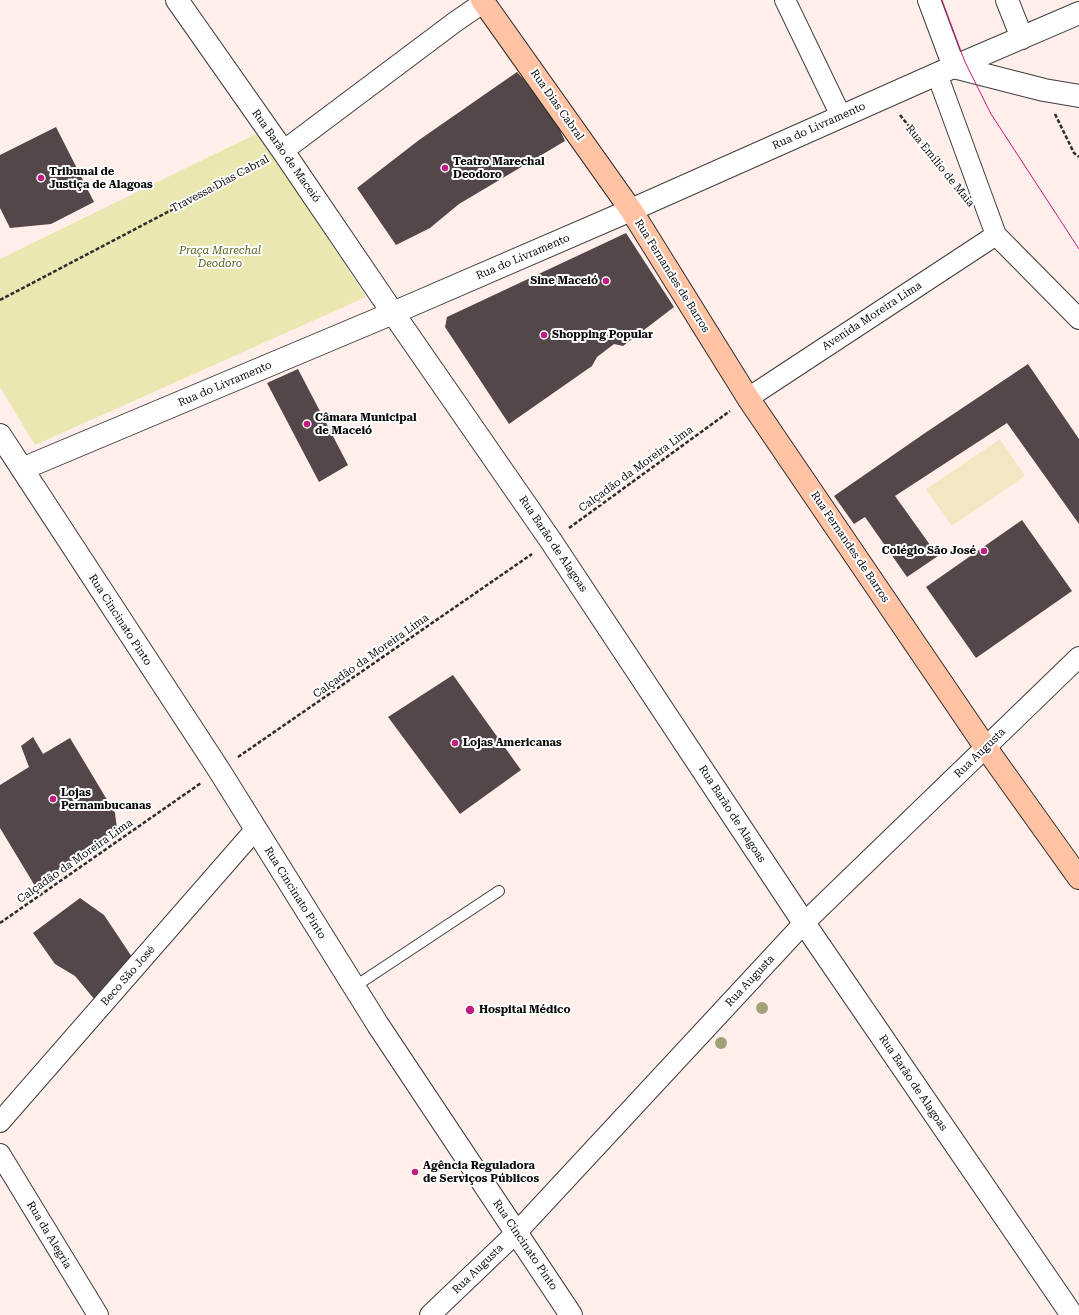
<!DOCTYPE html>
<html>
<head>
<meta charset="utf-8">
<style>
	body { margin:0 }
	canvas { display:block; background:#ffeee9 }
</style>
</head>
<body>
<canvas width="1079" height="1315"></canvas>
<script>
const ctx = document.querySelector('canvas').getContext('2d');
ctx.lineJoin = 'round';
function paint(path, color) { ctx.fillStyle = color; ctx.fill(path, 'evenodd'); }
const toPath = rows => new Path2D(rows.map(r => 'M' + r).join(''));
function trace(path, color, width, dash) { ctx.strokeStyle = color; ctx.lineWidth = width; ctx.lineCap = dash ? 'butt' : 'round'; ctx.setLineDash(dash || []); ctx.stroke(path); }
function label(font, color, halo, rows, align = 'center') {
  ctx.font = font + ' "Roboto Serif",serif'; ctx.lineWidth = 4; ctx.setLineDash([]); ctx.textBaseline = 'middle'; ctx.strokeStyle = halo; ctx.fillStyle = color; for (const [text, x, y, turn = 0] of rows) {
    ctx.save(); ctx.translate(x, y); ctx.rotate((+turn || 0) * Math.PI / 180); ctx.textAlign = isNaN(turn) ? turn : align; if (halo) ctx.strokeText(text, 0, 0); ctx.fillText(text, 0, 0); ctx.restore();
  }
}
const green = toPath([
	[258,133,366,297,35,445,0,387,0,259]
]);
const pitch = toPath([
	[1000,439,1025,476,952,526,926,489]
]);
const building = toPath([
	[517,72,550,108,565,141,459,204,430,228,396,245,357,188,419,140],
	[56,127,94,202,51,224,10,228,0,208,0,155],
	[626,233,674,307,623,346,614,344,597,357,592,366,509,424,445,327,447,317],
	[1028,364,1079,439,1079,524,1007,423,895,496,938,556,907,577,865,517,854,524,834,496,925,433],
	[298,369,348,465,319,482,267,383],
	[1022,520,1072,591,976,658,926,587],
	[453,675,521,770,460,814,388,717],
	[33,737,43,754,70,738,115,813,117,829,35,886,0,828,0,785,29,767,21,746],
	[80,898,104,915,132,957,95,1000,75,976,55,964,33,933]
]);
const path = toPath([
	[1055,114,1074,153,1079,157],
	[900,115,950,178],
	[0,300,263,162],
	[569,528,730,411],
	[238,757,532,554],
	[0,923,201,783]
]);
const service = toPath([
	[354,987,499,891]
]);
const minor = toPath([
	[785,0,841,116],
	[937,74,996,235,1079,319],
	[283,151,455,22,484,2],
	[748,398,996,235],
	[0,1122,255,830],
	[0,1154,98,1315],
	[430,1315,517,1232,804,923,1079,657]
]);
const tertiary = toPath([
	[177,0,283,151,393,313,551,541,804,923,1072,1315],
	[929,0,954,67],
	[1007,0,1022,38],
	[954,67,1044,90,1079,96],
	[0,435,219,770,378,1025,571,1315],
	[22,469,393,313,631,210,937,74,1079,13]
]);
const secondary = toPath([
	[482,0,631,210,748,398,986,748,1079,878]
]);
const tram = toPath([
	[942,0,965,62,991,114,1079,249]
]);
const trees = [
	[762,1008],
	[721,1043]
];
const markers = [
	[445,168,4,"#c11c7f"],
	[41,178,4,"#c11c7f"],
	[606,281,4,"#c11c7f"],
	[544,335,4,"#c11c7f"],
	[307,424,4,"#c11c7f"],
	[984,551,4,"#c11c7f"],
	[455,743,4,"#c11c7f"],
	[53,799,4,"#c11c7f"],
	[470,1010,5,"#c11c7f"],
	[415,1172,4,"#c11c7f"]
];
const streetNames = [
	["Rua Dias Cabral",557,105,55],
	["Rua do Livramento",819,126,-24],
	["Rua Barão de Maceió",286,156,55],
	["Rua Emílio de Maia",940,166,51],
	["Travessa Dias Cabral",220,184,-28],
	["Rua do Livramento",523,257,-23],
	["Rua Fernandes de Barros",672,276,58],
	["Avenida Moreira Lima",872,316,-33],
	["Rua do Livramento",225,384,-23],
	["Calçadão da Moreira Lima",636,469,-36],
	["Rua Barão de Alagoas",553,544,56],
	["Rua Fernandes de Barros",850,547,56],
	["Rua Cincinato Pinto",120,620,57],
	["Calçadão da Moreira Lima",371,656,-35],
	["Rua Augusta",980,753,-44],
	["Rua Barão de Alagoas",732,814,57],
	["Calçadão da Moreira Lima",75,861,-35],
	["Rua Cincinato Pinto",295,893,58],
	["Beco São José",128,976,-49],
	["Rua Augusta",750,981,-47],
	["Rua Barão de Alagoas",913,1083,56],
	["Rua da Alegria",49,1235,59],
	["Rua Cincinato Pinto",525,1245,56],
	["Rua Augusta",478,1269,-44]
];
const poiNames = [
	["Teatro Marechal",453,162],
	["Deodoro",453,175],
	["Tribunal de",49,172],
	["Justiça de Alagoas",49,185],
	["Sine Maceió",598,281,"right"],
	["Shopping Popular",552,335],
	["Câmara Municipal",315,418],
	["de Maceió",315,431],
	["Colégio São José",976,551,"right"],
	["Lojas Americanas",463,743],
	["Lojas",61,793],
	["Pernambucanas",61,806],
	["Hospital Médico",479,1010],
	["Agência Reguladora",423,1166],
	["de Serviços Públicos",423,1179]
];
const parkNames = [
	["Praça Marechal",220,251],
	["Deodoro",220,264]
];
paint(green, '#ebe7b1');
paint(pitch, '#f1e8c3');
paint(building, '#544749');
trace(service, '#3e3e3e', 12);
trace(minor, '#3e3e3e', 22);
trace(tertiary, '#3e3e3e', 24);
trace(secondary, '#2d2d2d', 24);
trace(path, '#2d2d2d', 2.5, [4, 2]);
trace(service, '#fff', 10);
trace(minor, '#fff', 20);
trace(tertiary, '#fff', 22);
trace(secondary, '#ffc3a4', 22);
trace(tram, '#c11c7f', 1);
ctx.fillStyle = '#a0a377';
for (const [x, y] of trees) { ctx.beginPath(); ctx.arc(x, y, 6, 0, 2 * Math.PI); ctx.fill(); }
for (const [x, y, r, color] of markers) { const dot = new Path2D(); dot.arc(x, y, r, 0, 2 * Math.PI); ctx.fillStyle = color; ctx.fill(dot); trace(dot, '#fff', 1.5); }
label('11px', '#0b0b0b', '#fff', streetNames);
label('bold 11px', '#0b0b0b', '#fff', poiNames, 'left');
label('italic 11px', '#536519', '#fff', parkNames);
</script>
</body>
</html>
